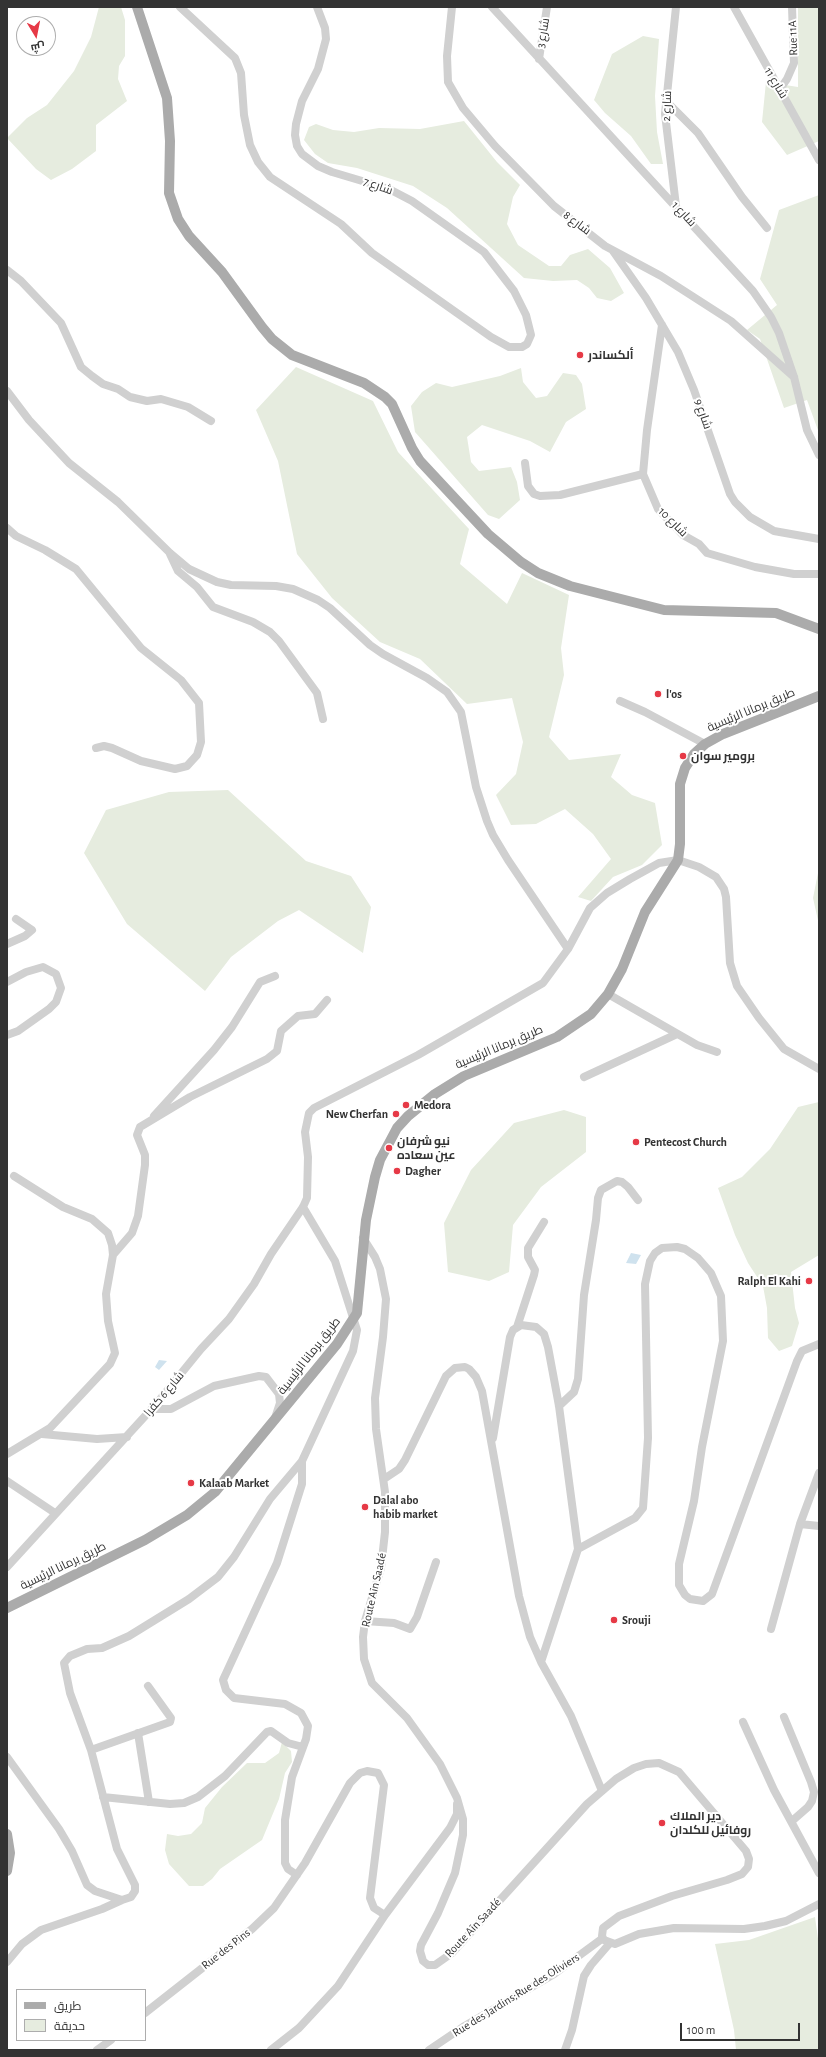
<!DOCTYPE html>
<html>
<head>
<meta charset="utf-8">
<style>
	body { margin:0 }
	#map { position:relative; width:826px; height:2057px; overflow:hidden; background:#fff; font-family:"Alegreya Sans",Cairo,sans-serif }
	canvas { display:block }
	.frame { position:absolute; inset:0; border:8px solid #333; pointer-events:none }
	.legend { position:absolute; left:16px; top:1989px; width:130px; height:52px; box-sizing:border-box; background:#fff; border:1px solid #adadad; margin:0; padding:5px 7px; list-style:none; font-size:12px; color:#333 }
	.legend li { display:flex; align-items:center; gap:8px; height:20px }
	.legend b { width:20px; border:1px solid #adadad }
	.north { position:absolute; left:16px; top:16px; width:40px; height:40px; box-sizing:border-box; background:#fff; border:1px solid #adadad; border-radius:50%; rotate:170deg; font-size:11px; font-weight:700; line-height:16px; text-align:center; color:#333 }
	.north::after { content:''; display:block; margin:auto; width:14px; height:18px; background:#e63946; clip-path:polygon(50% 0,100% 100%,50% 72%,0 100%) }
	.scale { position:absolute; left:680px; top:2023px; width:120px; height:18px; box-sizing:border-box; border:2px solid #333; border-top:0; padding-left:5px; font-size:12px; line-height:14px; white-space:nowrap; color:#333; -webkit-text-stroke:3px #fff; paint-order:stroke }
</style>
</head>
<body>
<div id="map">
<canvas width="826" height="2057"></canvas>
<div class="frame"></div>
<ul class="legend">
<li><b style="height:5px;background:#ababab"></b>طريق</li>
<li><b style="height:11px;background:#e6ecdf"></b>حديقة</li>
</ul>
<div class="north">ش</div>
<div class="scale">100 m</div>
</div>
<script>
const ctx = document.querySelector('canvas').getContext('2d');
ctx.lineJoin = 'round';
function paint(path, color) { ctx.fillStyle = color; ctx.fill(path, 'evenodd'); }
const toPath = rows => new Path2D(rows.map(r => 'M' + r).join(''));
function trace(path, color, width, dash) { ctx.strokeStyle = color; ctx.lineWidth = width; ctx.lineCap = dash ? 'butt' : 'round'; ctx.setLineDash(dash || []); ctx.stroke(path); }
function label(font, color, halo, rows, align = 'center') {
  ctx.font = font + ' "Alegreya Sans",Cairo,sans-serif'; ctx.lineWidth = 4; ctx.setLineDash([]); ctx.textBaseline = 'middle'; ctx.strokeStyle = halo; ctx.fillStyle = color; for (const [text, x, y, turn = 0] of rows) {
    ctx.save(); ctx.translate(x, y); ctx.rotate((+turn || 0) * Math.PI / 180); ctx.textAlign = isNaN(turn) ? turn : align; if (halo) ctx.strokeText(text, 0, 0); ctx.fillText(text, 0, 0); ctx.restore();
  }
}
const green = toPath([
	[99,7,121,7,125,20,125,56,119,66,118,79,127,101,96,125,96,151,72,169,51,180,36,169,7,138,27,118,47,105,74,71,91,37],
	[798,7,819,7,819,141,787,155,762,122,766,82,798,87],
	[643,36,659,39,655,96,657,132,663,164,651,164,631,136,605,113,594,100,612,54],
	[464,121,497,162,520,185,513,197,507,224,518,245,549,266,561,266,570,255,588,249,610,268,624,293,611,301,597,298,589,288,577,280,553,281,524,278,447,208,413,186,357,168,328,163,315,154,304,140,309,127,316,124,333,130,354,132,379,128,420,129],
	[819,195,819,433,807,400,784,408,760,339,747,330,777,305,760,279,779,210],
	[296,367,373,401,398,452,469,529,460,564,507,604,522,573,569,595,561,648,564,675,549,737,569,760,621,754,611,777,632,795,655,803,662,845,642,865,613,877,591,901,578,897,611,859,593,834,565,809,536,824,511,825,496,795,516,774,523,742,512,698,467,704,420,659,380,642,332,598,297,554,278,461,256,410],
	[521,368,523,382,536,398,547,396,563,373,576,375,582,384,586,409,566,422,550,452,530,441,482,425,467,437,471,462,479,471,511,467,517,482,520,500,499,519,488,515,415,432,411,406,422,392,436,383,452,387,500,376],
	[228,790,306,861,351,876,371,907,363,953,299,910,278,921,231,957,205,991,127,924,84,853,106,810,169,792],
	[819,868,819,925,813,898],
	[819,1102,819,1255,791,1272,795,1308,799,1323,792,1346,779,1351,768,1338,767,1308,763,1286,748,1263,735,1235,718,1188,742,1177,770,1149,798,1107],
	[564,1110,586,1117,586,1152,541,1187,513,1225,509,1272,489,1281,448,1272,444,1223,471,1170,514,1123],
	[282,1742,291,1751,292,1762,285,1773,279,1799,262,1840,220,1869,212,1879,203,1886,189,1886,169,1864,165,1850,167,1834,178,1836,191,1834,202,1823,205,1808,222,1787,247,1763,265,1763,279,1753],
	[815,1917,819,1946,819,2050,736,2050,734,2030,715,1944,749,1940]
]);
const water = toPath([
	[631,1253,641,1255,636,1264,626,1263],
	[159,1360,167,1361,159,1370,155,1367]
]);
const minor = toPath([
	[180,7,235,58,241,73,244,115,250,145,258,162,270,177,341,224,372,253,491,337,509,347,522,347,527,344,531,335,526,315,514,291,484,252,412,201,389,189,332,172,318,166,302,154,297,146,295,135,296,124,302,101,318,69,326,39,325,28,317,7],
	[452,7,447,56,448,82,463,108,495,146,554,206,605,246,661,276,731,321,794,377],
	[492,7,753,291,771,317,779,333,794,377,807,430,819,455],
	[676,7,665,114,676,206],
	[734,7,819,160],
	[539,59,547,7],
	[780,89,787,79,794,63,792,7],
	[666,101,698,133,742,197,767,228],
	[613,251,646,298,678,352,694,390,730,494,735,502,750,517,774,531,819,539],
	[7,270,21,281,61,323,81,367,92,376,103,384,118,389,130,397,147,401,161,399,188,407,211,421],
	[662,325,647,430,643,474,658,509,683,535,699,544,707,553,755,567,794,574,819,574],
	[7,391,29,420,69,463,118,502,170,553,189,569,217,582,231,585,276,586,293,589,318,600,330,608,370,645,383,654,427,678,447,692,461,712,476,787,487,821,493,835,508,860,568,949],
	[525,463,528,486,534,494,540,496,560,495,643,474],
	[7,528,16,536,45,550,76,569,141,648,181,680,199,703,201,742,197,755,187,766,175,769,141,761,112,748,104,746,96,748],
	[170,554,178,571,197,587,213,607,253,622,270,632,279,641,317,693,323,719],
	[620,701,645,712,705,744],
	[7,944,25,936,32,930,16,919],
	[7,982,26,972,43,967,56,974,61,988,56,1002,49,1009,18,1031,7,1035],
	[608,994,697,1045,717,1052],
	[584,1077,677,1034],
	[154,1116,214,1050,232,1027,260,982,275,976],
	[363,1238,375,1257,380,1269,386,1299,383,1337,375,1398,376,1429,385,1492,385,1532,381,1568,365,1621,363,1637,364,1659,372,1683,407,1718,440,1764,457,1798,463,1819,463,1835,455,1873,438,1913,421,1945,420,1951,423,1961,428,1965,435,1965,452,1953,587,1804,616,1779,634,1768,646,1764,659,1763,679,1772,746,1851,749,1859,748,1867,742,1874,727,1880,672,1896,619,1916,603,1928,602,1936,604,1940,615,1944,639,1934,674,1928,744,1929,765,1926,786,1921,819,1904],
	[113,1255,132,1233,138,1216,145,1165,145,1155,137,1135,140,1127,190,1097,267,1059,277,1051,281,1031,298,1016,315,1014,327,1000],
	[517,1327,534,1275,535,1270,528,1257,528,1248,544,1222],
	[559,1406,574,1392,578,1379,584,1295,596,1220,598,1198,601,1190,617,1181,622,1182,628,1187,638,1200],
	[152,1409,171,1409,214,1386,259,1376,266,1377,279,1394,280,1403,275,1418],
	[42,1434,97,1439,127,1437],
	[493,1438,510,1337,513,1330,521,1325,536,1327,544,1334,548,1347,559,1406,578,1549],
	[7,1454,50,1428,110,1364,115,1353,108,1321,106,1294,113,1255,112,1245,108,1233,92,1219,63,1207,14,1176],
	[384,1479,399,1469,405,1460,446,1376,455,1368,465,1367,469,1369,476,1377,482,1391,519,1596,530,1637,541,1662],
	[7,1481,55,1513],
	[800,1524,819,1526],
	[7,1567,157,1403,201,1349,229,1319,254,1284,271,1254,303,1207,307,1198,308,1157,305,1132,309,1113,314,1108,418,1055,543,983,568,949,590,908,607,893,630,879,659,863,678,860,699,867,716,877,724,889,726,897,730,963,737,986,759,1018,784,1049,819,1069],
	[365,1621,394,1623,410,1629,417,1617,436,1562],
	[771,1629,800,1524,819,1473],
	[784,1717,811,1782,814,1792,812,1801,808,1807,792,1821],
	[743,1722,774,1790,819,1873],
	[138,1733,149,1802],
	[91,1750,170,1722,171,1718,148,1686],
	[7,1757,59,1829,72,1851,87,1885,95,1891,122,1900,131,1897,135,1891,135,1885,117,1849,91,1750,70,1693,64,1663,70,1656,87,1649,102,1648,129,1636,189,1599,218,1577,234,1557,270,1499,302,1461,353,1351,357,1330,335,1261,303,1207],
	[602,1791,571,1716,541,1662,578,1549,635,1518,643,1508,648,1438,645,1284,650,1261,655,1253,662,1248,677,1247,685,1249,698,1258,711,1273,721,1296,723,1341,702,1447,694,1501,679,1564,679,1585,685,1595,690,1599,703,1601,712,1594,797,1361,802,1351,819,1344],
	[103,1797,170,1804,184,1803,198,1797,225,1776,267,1732,271,1731,288,1743,303,1747],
	[297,1875,288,1869,285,1863,285,1820,292,1777,306,1739,308,1726,301,1713,285,1704,234,1698,226,1690,223,1680,277,1563,302,1484,302,1461],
	[7,1962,22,1944,41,1930,102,1909,122,1900],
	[145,2013,252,1929,274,1908,305,1863,350,1783,360,1773,367,1771,378,1773,384,1785,370,1898,374,1908,385,1915],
	[97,2050,111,2040],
	[271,2050,299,2028,338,1986,385,1915,450,1828,457,1814,457,1804],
	[429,2050,463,2027,554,1974,603,1938],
	[565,2050,572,2030,584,1976,591,1965,610,1943]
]);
const major = toPath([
	[137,7,167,98,170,141,169,193,178,219,189,236,222,272,262,327,272,339,292,355,364,383,385,397,392,404,412,448,420,461,488,534,521,562,538,573,570,586,664,610,776,613,819,629],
	[7,1608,145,1540,187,1515,215,1492,337,1344,357,1313,366,1220,375,1177,380,1160,397,1128,408,1116,435,1094,464,1076,557,1037,591,1014,608,994,622,969,645,912,678,860,680,844,680,784,685,768,694,754,705,744,723,734,819,696],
	[7,1834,10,1853,7,1871]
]);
const markers = [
	[580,355,4,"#e63946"],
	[658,694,4,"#e63946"],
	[683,756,4,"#e63946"],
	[406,1105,4,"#e63946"],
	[396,1114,4,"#e63946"],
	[636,1142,4,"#e63946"],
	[389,1148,4,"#e63946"],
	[397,1171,4,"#e63946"],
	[809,1281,4,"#e63946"],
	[191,1483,4,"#e63946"],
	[365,1507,4,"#e63946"],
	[614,1620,4,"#e63946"],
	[662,1823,4,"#e63946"]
];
const streetNames = [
	["شارع 3",543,33,-80],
	["Rue 11A",793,38,-92],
	["شارع 11",776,83,59],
	["شارع 2",667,106,-88],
	["شارع 7",378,186,20],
	["شارع 1",684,214,47],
	["شارع 8",577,223,37],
	["شارع 9",703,414,71],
	["شارع 10",673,522,45],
	["طريق برمانا الرئيسية",751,710,-23],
	["طريق برمانا الرئيسية",499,1047,-23],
	["طريق برمانا الرئيسية",309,1356,-52],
	["شارع 6 كفرا",164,1394,-50],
	["طريق برمانا الرئيسية",63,1566,-26],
	["Route Aïn Saadé",374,1590,-77],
	["Route Aïn Saadé",473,1928,-47],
	["Rue des Pins",226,1949,-38],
	["Rue des Jardins;Rue des Oliviers",516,1995,-32]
];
const poiNames = [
	["ألكساندر",588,355],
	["l'os",666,694],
	["برومير سوان",691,756],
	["Medora",414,1105],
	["New Cherfan",388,1114,"right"],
	["نيو شرفان",397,1141],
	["عين سعاده",397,1155],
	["Pentecost Church",644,1142],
	["Dagher",405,1171],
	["Ralph El Kahi",801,1281,"right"],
	["Kalaab Market",199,1483],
	["Dalal abo",373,1500],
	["habib market",373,1514],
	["Srouji",622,1620],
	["دير الملاك",670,1816],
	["روفائيل للكلدان",670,1830]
];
paint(green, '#e6ecdf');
paint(water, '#cfe2ee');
trace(minor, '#d0d0d0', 8);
trace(major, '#ababab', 10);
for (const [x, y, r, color] of markers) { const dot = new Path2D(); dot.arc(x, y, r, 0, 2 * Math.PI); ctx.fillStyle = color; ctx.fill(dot); trace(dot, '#fff', 1.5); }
label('12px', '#333', '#fff', streetNames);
label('bold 12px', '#333', '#fff', poiNames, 'left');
</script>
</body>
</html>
